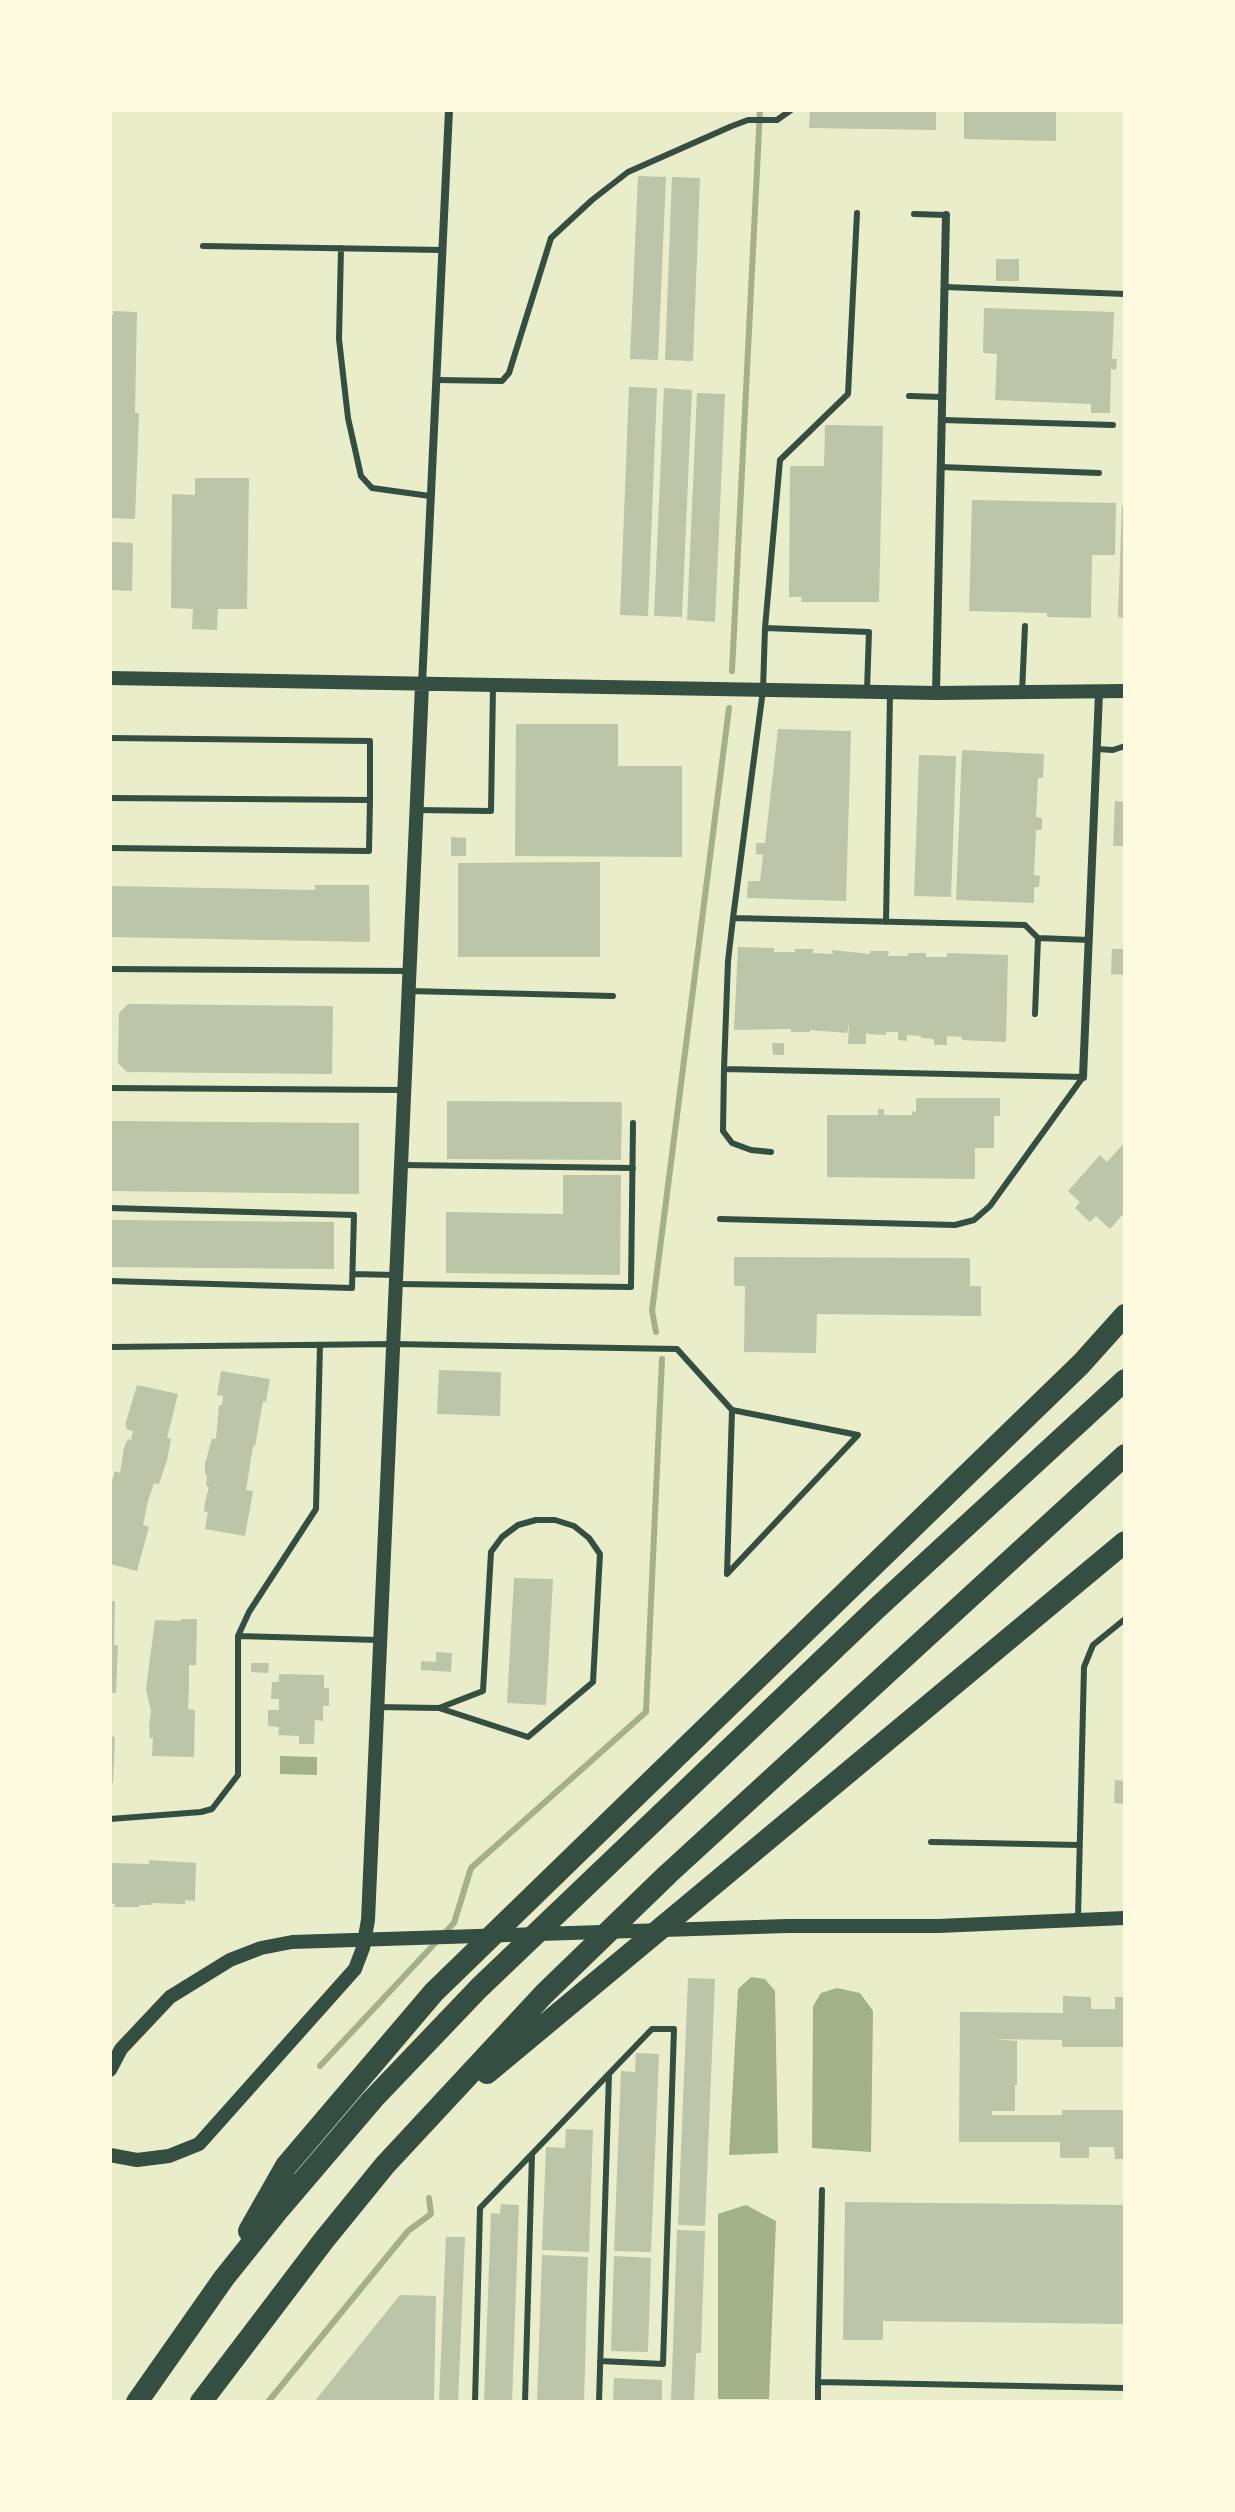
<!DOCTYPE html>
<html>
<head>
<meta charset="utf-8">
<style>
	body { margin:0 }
	#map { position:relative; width:1235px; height:2512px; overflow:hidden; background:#e9edc9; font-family:"Asap Condensed",sans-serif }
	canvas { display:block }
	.frame { position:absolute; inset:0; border:112px solid #fefae0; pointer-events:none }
</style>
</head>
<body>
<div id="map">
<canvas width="1235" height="2512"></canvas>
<div class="frame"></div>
</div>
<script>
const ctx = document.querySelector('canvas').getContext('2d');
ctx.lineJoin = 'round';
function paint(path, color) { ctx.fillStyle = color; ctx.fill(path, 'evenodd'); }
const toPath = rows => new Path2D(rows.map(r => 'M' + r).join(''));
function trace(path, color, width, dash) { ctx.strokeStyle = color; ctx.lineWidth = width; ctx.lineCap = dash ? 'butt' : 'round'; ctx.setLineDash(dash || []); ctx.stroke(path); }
const water = toPath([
	[280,1756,317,1757,317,1775,280,1774],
	[751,1977,765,1979,775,1991,778,2153,729,2155,738,1989],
	[837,1988,860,1993,873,2011,871,2152,812,2148,813,2006,821,1993],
	[746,2205,776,2221,769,2399,718,2399,718,2214]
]);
const stream = toPath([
	[732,671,760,110],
	[656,1332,652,1311,729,708],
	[320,2066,454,1923,471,1868,646,1712,662,1359],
	[268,2402,408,2231,431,2214,429,2198]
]);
const building = toPath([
	[810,110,936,110,936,130,809,128],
	[964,111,1056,112,1056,141,964,139],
	[638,176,666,177,658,360,630,359],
	[672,177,700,178,693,361,665,360],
	[996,259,1019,259,1019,281,996,281],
	[984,308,1114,312,1112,359,1117,359,1116,370,1111,369,1110,413,1091,413,1091,404,995,400,997,354,983,353],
	[113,311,137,312,135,413,139,413,135,519,110,518,110,315,113,315],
	[629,387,657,388,648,616,620,615],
	[664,388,692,390,682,617,654,616],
	[697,393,725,394,715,622,687,620],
	[825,425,883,426,879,602,801,602,802,597,789,597,790,466,824,466],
	[195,478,249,478,247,609,218,609,217,630,192,629,193,609,171,608,172,494,195,495],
	[972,500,1116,503,1115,555,1092,555,1091,618,1047,617,1047,613,969,611],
	[1122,506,1125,507,1125,618,1118,617],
	[110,542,133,543,132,591,110,590],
	[516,724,618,724,618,766,682,766,682,857,515,856],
	[778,729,851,731,846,901,747,898,748,881,760,881,763,855,756,854,756,843,765,843],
	[962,750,1044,754,1043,778,1038,778,1036,817,1042,818,1042,830,1036,830,1034,875,1040,876,1039,887,1034,887,1034,903,956,900],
	[919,755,956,756,951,897,914,896],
	[1115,801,1125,802,1125,846,1113,846],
	[451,837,466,838,466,856,451,856],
	[600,862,600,957,458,957,458,863],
	[315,885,369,885,370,942,110,937,110,886,315,890],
	[738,947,774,948,774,952,795,952,795,949,813,949,813,953,833,954,832,950,870,954,870,951,889,951,888,956,908,956,908,953,926,953,926,957,947,957,947,953,1008,955,1006,1042,962,1040,962,1037,947,1036,947,1045,934,1045,934,1039,921,1038,921,1036,907,1035,907,1041,898,1040,898,1032,886,1032,886,1035,868,1034,866,1032,866,1044,848,1044,849,1024,847,1033,810,1030,810,1032,791,1032,791,1029,734,1030],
	[1112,949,1125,949,1125,975,1111,974],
	[128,1004,333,1006,332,1074,127,1072,118,1063,119,1013],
	[772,1043,784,1043,784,1055,773,1055],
	[916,1098,1000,1098,1000,1116,994,1116,994,1148,975,1148,975,1179,827,1177,827,1115,878,1115,878,1109,884,1109,884,1115,912,1115,912,1111,916,1112],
	[447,1101,622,1102,621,1160,447,1159],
	[110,1121,359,1123,359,1194,110,1191],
	[1125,1142,1125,1212,1110,1229,1096,1216,1090,1222,1075,1208,1080,1202,1068,1191,1100,1155,1107,1162],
	[563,1175,621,1175,620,1275,446,1273,446,1212,563,1214],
	[110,1220,334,1222,334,1269,110,1267],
	[734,1257,970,1258,970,1286,981,1286,981,1316,817,1314,816,1353,744,1352,745,1286,734,1286],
	[439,1370,501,1372,500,1416,437,1414],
	[221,1371,270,1379,266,1402,263,1401,255,1446,253,1446,246,1490,253,1491,245,1536,205,1529,208,1512,204,1512,205,1502,209,1487,206,1486,207,1475,205,1474,205,1464,212,1438,216,1439,219,1405,222,1405,223,1396,217,1395],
	[137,1385,178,1394,167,1438,171,1439,167,1460,159,1484,154,1483,148,1501,143,1525,149,1527,137,1571,110,1564,110,1481,112,1481,115,1471,120,1473,124,1448,128,1439,131,1440,133,1431,126,1429,127,1426,125,1425],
	[514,1578,553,1579,546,1705,507,1703],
	[110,1601,115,1601,114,1645,118,1645,116,1693,110,1693],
	[181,1619,197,1619,196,1665,189,1665,189,1685,188,1709,195,1710,194,1757,152,1756,153,1738,150,1738,149,1727,151,1711,146,1689,155,1620,181,1621],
	[436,1652,452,1653,451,1672,421,1670,421,1661,436,1662],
	[251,1663,269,1663,268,1673,251,1672],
	[279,1674,324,1675,324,1688,329,1688,329,1706,323,1706,323,1721,315,1720,314,1744,299,1744,299,1736,278,1735,279,1727,268,1726,268,1710,279,1710,279,1699,271,1699,272,1682,279,1682],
	[110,1736,115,1737,113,1783,110,1783],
	[1115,1780,1125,1781,1125,1804,1114,1803],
	[149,1860,196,1863,195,1901,185,1900,185,1904,151,1903,151,1905,139,1905,139,1907,115,1907,115,1904,110,1904,110,1863,149,1864],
	[688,1978,715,1979,705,2226,678,2225],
	[1063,1996,1091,1997,1091,2009,1115,2009,1115,1997,1125,1997,1125,2047,1062,2047,1062,2040,993,2039,1017,2041,1017,2085,1015,2085,1015,2111,992,2111,992,2115,1062,2115,1062,2110,1125,2110,1125,2159,1115,2159,1114,2147,1089,2147,1089,2158,1060,2158,1060,2142,959,2142,960,2012,1063,2013],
	[636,2053,659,2054,651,2252,614,2251,621,2071,635,2072],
	[566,2129,593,2130,589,2252,542,2250,546,2147,565,2148],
	[845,2202,1125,2205,1125,2324,883,2321,883,2340,843,2340],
	[501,2204,519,2205,512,2402,484,2402,491,2213,500,2214],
	[677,2230,705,2231,701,2353,696,2353,694,2402,671,2402],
	[446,2237,465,2237,458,2402,439,2402],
	[542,2255,588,2257,584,2402,537,2402],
	[614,2256,651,2258,648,2352,611,2351],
	[400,2295,436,2296,434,2402,314,2402],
	[614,2378,662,2380,662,2402,613,2402]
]);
const service = toPath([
	[914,214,946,215],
	[203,246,442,250],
	[341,248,339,339,348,418,361,476,372,488,430,496],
	[945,287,1125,294],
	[436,380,502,381,509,373,551,238,592,200,628,172,732,126,748,120,777,120,791,110],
	[909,396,942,397],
	[942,420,1113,425],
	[941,467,1099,473],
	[765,628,780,460,848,394,857,213],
	[867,690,869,632,765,628,763,690,733,918,1025,925,1038,938],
	[1022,693,1025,626],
	[110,738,370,741,370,800],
	[1097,749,1113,750,1125,746],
	[110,798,370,800,369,851,110,848],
	[416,810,491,811,493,686],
	[886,922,890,694],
	[110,969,409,971],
	[409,991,613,996],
	[1035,1014,1038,938,1089,940],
	[724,1069,723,1131,732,1143,751,1150,771,1152],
	[110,1088,402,1090],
	[401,1165,633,1168],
	[110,1208,354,1215,352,1288,110,1281],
	[720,1219,955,1225,974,1220,990,1206,1083,1077,724,1069,728,961,733,918],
	[353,1274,396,1275],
	[396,1284,631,1287,633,1123],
	[110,1347,393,1344,677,1349,732,1410,858,1435,727,1574,732,1410],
	[238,1636,378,1640],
	[377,1707,439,1708,528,1737,593,1682,600,1554,589,1538,574,1526,555,1520,536,1520,518,1525,502,1537,491,1552,483,1691,439,1708],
	[110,1819,201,1812,212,1809,238,1775,238,1636,249,1612,316,1509,320,1345],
	[931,1842,1079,1845],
	[1078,1918,1084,1667,1093,1645,1125,1619],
	[822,2190,818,2382,1125,2388],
	[475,2402,480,2208,652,2029,674,2029,663,2364,600,2361],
	[525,2402,532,2154],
	[599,2402,609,2074],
	[818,2402,818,2382]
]);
const minor = toPath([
	[422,684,449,110],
	[936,693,946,215],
	[1083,1077,1099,693]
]);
const tertiary = toPath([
	[110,678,936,693,1125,691],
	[110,2070,121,2049,170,1997,230,1960,261,1948,292,1942,787,1926,938,1926,1125,1918],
	[110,2155,137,2160,169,2156,199,2144,355,1969,363,1948,368,1920,422,685]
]);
const motorway = toPath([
	[487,2073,1125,1542],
	[249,2231,286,2166,434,1992,1081,1364,1125,1315],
	[137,2402,224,2278,280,2208,373,2099,479,1988,876,1609,1125,1380],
	[201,2402,324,2240,385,2165,544,1994,668,1874,1125,1455]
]);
paint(water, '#a3b18a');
trace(stream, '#a3b18a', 6);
paint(building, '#bcc5a7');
trace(service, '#344e41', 6);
trace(minor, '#344e41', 8);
trace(tertiary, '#344e41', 14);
trace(motorway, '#344e41', 22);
</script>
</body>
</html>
